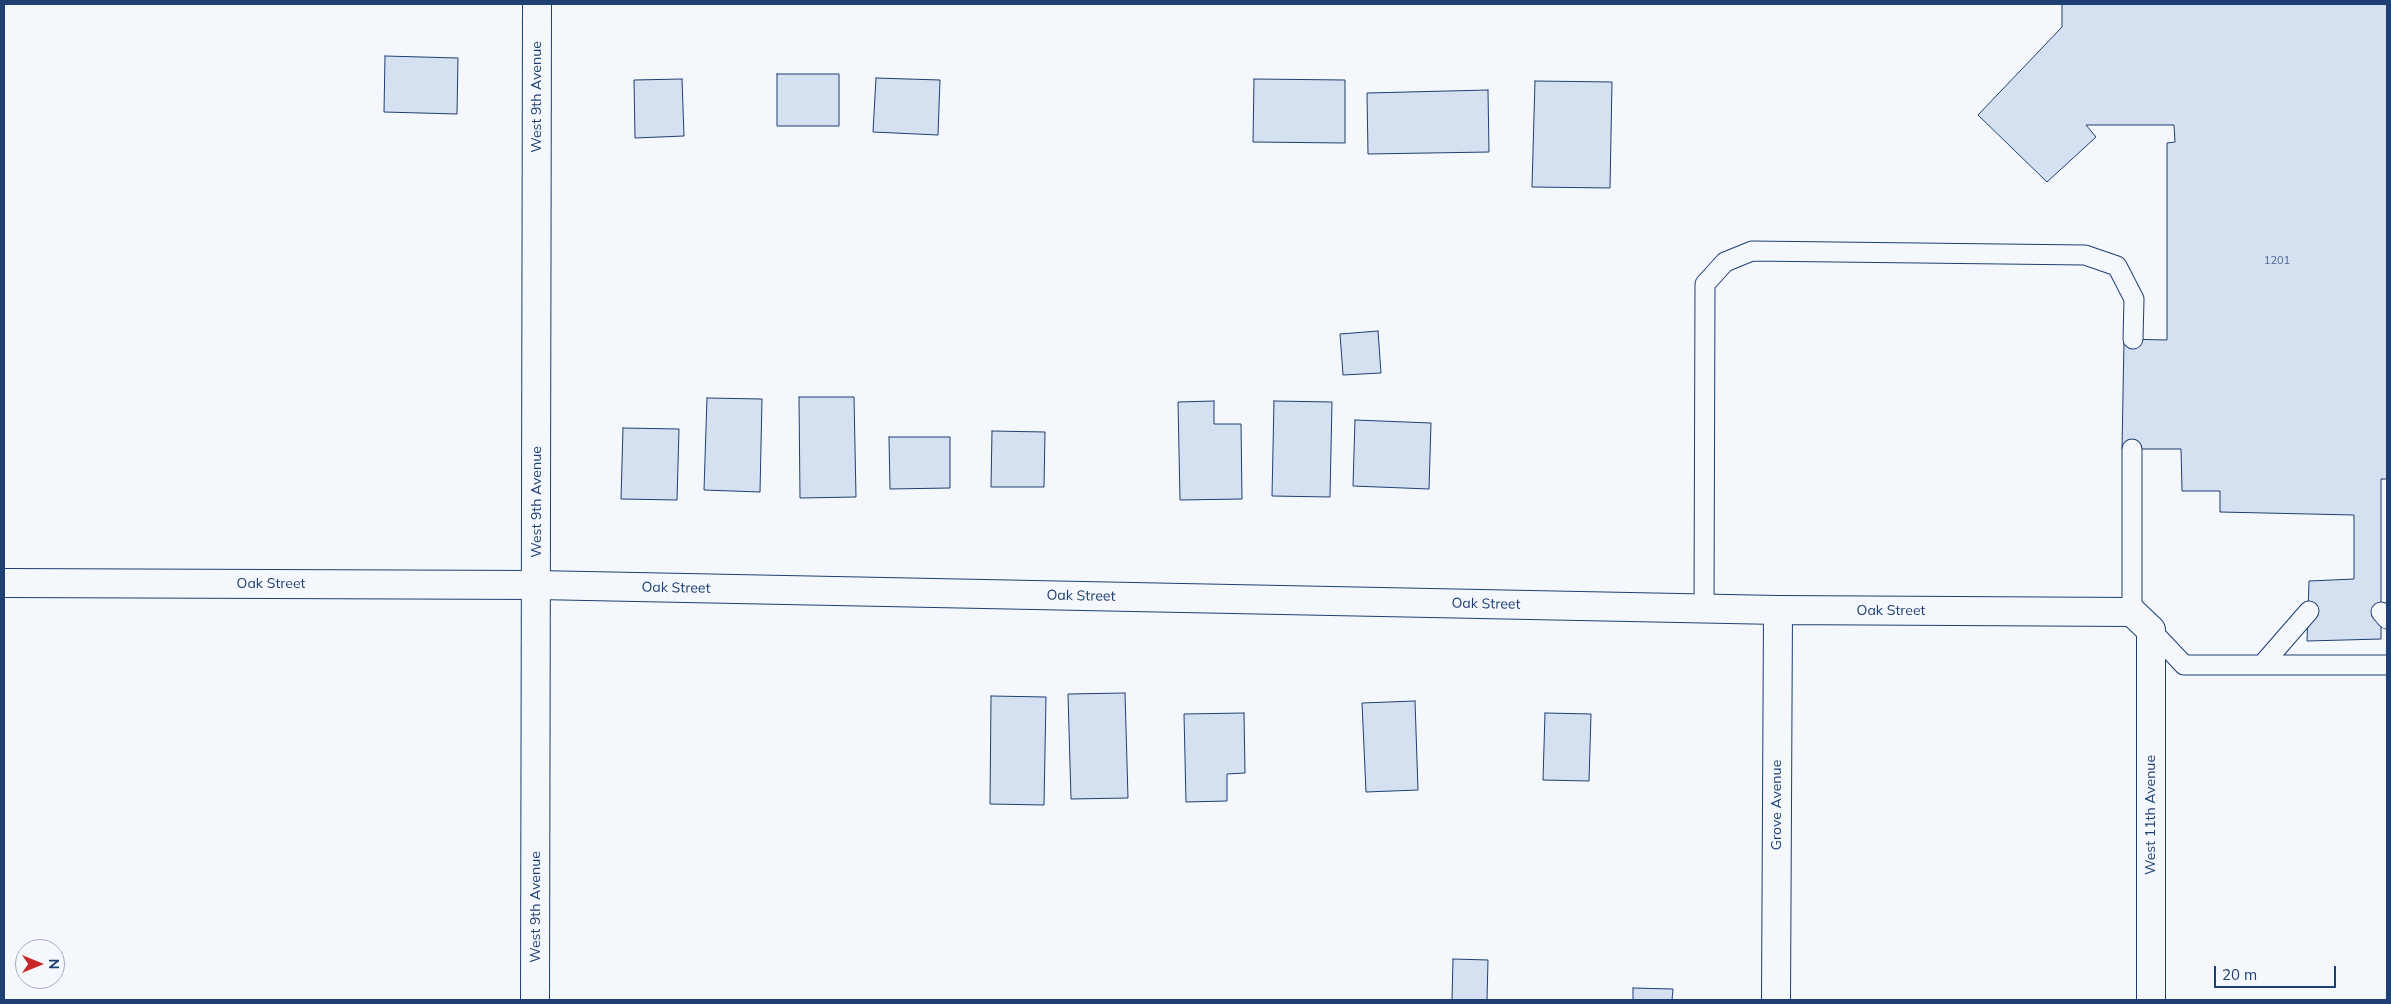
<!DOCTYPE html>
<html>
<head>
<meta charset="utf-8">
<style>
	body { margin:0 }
	#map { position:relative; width:2391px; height:1004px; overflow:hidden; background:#f4f7fb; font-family:Mulish,sans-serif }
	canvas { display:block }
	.frame { position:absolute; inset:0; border:5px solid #1d3f73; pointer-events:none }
	.north { position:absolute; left:15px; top:939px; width:50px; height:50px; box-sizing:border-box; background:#f4f7fb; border:1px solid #9eadc5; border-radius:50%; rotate:90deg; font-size:14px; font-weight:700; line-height:20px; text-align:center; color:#1d3f73 }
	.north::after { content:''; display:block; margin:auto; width:18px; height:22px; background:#c62828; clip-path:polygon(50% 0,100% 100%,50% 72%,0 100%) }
	.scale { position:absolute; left:2214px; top:966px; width:122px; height:22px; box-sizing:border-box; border:2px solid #1d3f73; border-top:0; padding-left:6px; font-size:15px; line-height:18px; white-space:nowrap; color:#1d3f73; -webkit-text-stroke:4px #f4f7fb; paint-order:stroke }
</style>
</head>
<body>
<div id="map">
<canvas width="2391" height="1004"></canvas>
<div class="frame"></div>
<div class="north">N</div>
<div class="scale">20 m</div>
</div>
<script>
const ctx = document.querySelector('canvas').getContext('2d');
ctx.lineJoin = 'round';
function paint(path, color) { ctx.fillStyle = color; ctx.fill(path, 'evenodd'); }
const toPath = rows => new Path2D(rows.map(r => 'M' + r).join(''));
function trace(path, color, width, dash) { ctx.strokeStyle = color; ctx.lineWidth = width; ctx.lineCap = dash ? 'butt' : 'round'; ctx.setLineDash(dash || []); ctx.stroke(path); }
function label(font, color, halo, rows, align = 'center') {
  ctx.font = font + ' Mulish,sans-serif'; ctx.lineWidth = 4; ctx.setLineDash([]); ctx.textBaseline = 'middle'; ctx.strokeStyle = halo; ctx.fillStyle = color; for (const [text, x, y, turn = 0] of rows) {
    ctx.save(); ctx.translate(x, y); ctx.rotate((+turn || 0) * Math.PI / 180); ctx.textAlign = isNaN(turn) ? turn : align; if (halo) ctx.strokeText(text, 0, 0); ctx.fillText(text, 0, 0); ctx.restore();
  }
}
const building = toPath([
	[2062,4,2387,4,2387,479,2381,479,2381,639,2307,641,2309,581,2354,579,2354,515,2220,512,2220,491,2182,491,2181,449,2122,449,2124,339,2167,340,2167,143,2175,142,2174,125,2086,125,2096,137,2047,182,1978,115,2062,27,2062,4],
	[385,56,458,58,457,114,384,112,385,56],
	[777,74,839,74,839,126,777,126,777,74],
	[876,78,940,80,938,135,873,132,876,78],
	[682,79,684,136,635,138,634,80,682,79],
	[1254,79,1345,80,1345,143,1253,142,1254,79],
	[1535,81,1612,82,1610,188,1532,187,1535,81],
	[1488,90,1489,152,1368,154,1367,93,1488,90],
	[1378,331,1381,373,1343,375,1340,334,1378,331],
	[799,397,854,397,856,497,800,498,799,397],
	[707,398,762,399,760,492,704,490,707,398],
	[1214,401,1214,424,1241,424,1242,499,1180,500,1178,402,1214,401],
	[1274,401,1332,402,1330,497,1272,496,1274,401],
	[1355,420,1431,423,1429,489,1353,486,1355,420],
	[623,428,679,429,677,500,621,499,623,428],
	[992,431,1045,432,1044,487,991,487,992,431],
	[889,437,950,437,950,488,890,489,889,437],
	[1125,693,1128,798,1071,799,1068,694,1125,693],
	[991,696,1046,697,1044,805,990,804,991,696],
	[1415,701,1418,790,1366,792,1362,703,1415,701],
	[1244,713,1245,773,1227,774,1227,801,1186,802,1184,714,1244,713],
	[1545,713,1591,714,1589,781,1543,780,1545,713],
	[1453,959,1488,960,1487,1000,1452,1000,1453,959],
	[1633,988,1673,989,1672,1000,1633,1000,1633,988]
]);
const lane = toPath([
	[2132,449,2132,612],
	[1704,608,1705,284,1725,262,1752,251,2085,255,2117,266,2134,299,2133,339],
	[2381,612,2387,619],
	[2151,630,2184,665,2387,665],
	[2262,665,2309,611]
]);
const street = toPath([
	[4,583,537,585,1778,610,2132,612,2151,630,2151,1000],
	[1776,1000,1778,610]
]);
const secondary = toPath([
	[535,1000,537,4]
]);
const numberNames = [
	["1201",2277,261]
];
const streetNames = [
	["West 9th Avenue",537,97,-90],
	["West 9th Avenue",537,502,-90],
	["Oak Street",271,584],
	["Oak Street",676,588,1],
	["Oak Street",1081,596,1],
	["Oak Street",1486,604,1],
	["Oak Street",1891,611],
	["Grove Avenue",1777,805,-90],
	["West 11th Avenue",2151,815,-90],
	["West 9th Avenue",536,907,-90]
];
paint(building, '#d5e0f0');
trace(building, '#1d3f73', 1);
trace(lane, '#1d3f73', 21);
trace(street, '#1d3f73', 30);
trace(secondary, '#1d3f73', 30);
trace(lane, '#f4f7fb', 19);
trace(street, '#f4f7fb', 28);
trace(secondary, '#f4f7fb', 28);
label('11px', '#4b6792', null, numberNames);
label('14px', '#1d3f73', '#f4f7fb', streetNames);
</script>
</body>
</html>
